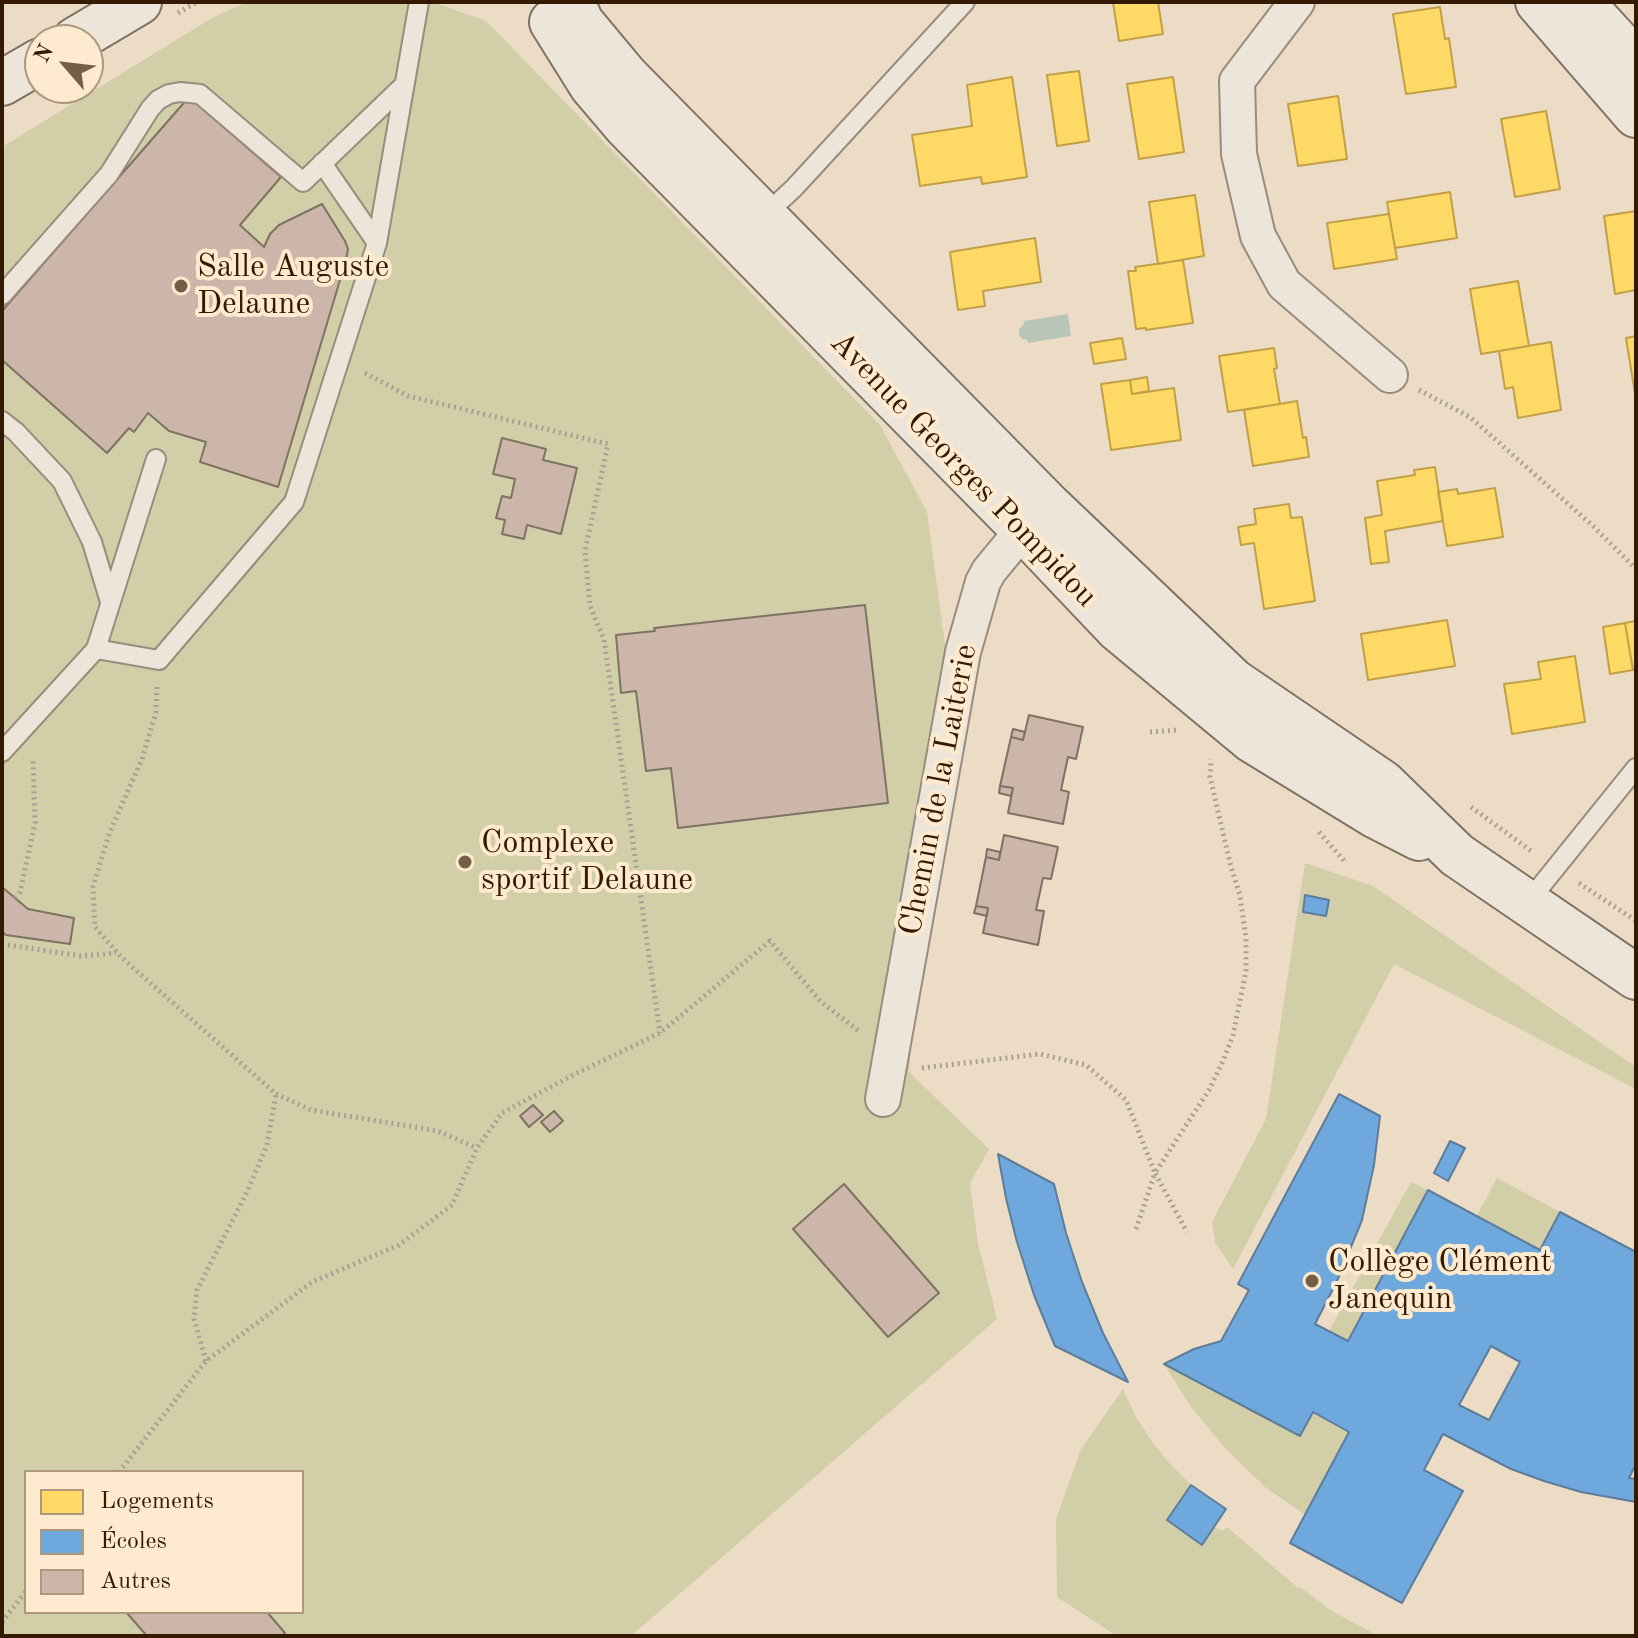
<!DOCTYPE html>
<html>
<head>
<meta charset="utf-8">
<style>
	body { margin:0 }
	#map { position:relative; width:1638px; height:1638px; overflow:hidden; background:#ecdcc5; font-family:"Old Standard TT",serif }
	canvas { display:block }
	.frame { position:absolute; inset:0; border:4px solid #341a02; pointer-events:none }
	.legend { position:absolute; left:24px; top:1470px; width:280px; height:144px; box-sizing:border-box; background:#fdeacf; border:2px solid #ad977d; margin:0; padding:10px 14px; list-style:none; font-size:24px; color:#341a02 }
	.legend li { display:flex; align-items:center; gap:16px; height:40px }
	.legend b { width:40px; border:2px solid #ad977d }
	.north { position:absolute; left:24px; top:24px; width:80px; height:80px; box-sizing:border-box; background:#fdeacf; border:2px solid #ad977d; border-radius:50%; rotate:298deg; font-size:22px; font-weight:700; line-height:32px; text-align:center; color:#341a02 }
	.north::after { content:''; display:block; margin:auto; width:28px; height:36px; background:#745e46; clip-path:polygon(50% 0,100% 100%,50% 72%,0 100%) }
</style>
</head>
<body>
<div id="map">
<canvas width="1638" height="1638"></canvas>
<div class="frame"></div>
<ul class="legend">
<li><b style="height:22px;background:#ffd966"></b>Logements</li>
<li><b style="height:22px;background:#6fa8dc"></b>Écoles</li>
<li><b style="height:22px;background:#ccb6aa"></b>Autres</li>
</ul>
<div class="north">N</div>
</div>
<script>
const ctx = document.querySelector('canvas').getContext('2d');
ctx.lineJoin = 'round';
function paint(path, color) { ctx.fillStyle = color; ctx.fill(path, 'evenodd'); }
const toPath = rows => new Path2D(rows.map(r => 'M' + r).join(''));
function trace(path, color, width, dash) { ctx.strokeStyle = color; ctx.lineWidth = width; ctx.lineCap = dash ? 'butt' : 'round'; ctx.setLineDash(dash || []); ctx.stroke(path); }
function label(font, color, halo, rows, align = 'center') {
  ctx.font = font + ' "Old Standard TT",serif'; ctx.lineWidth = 8; ctx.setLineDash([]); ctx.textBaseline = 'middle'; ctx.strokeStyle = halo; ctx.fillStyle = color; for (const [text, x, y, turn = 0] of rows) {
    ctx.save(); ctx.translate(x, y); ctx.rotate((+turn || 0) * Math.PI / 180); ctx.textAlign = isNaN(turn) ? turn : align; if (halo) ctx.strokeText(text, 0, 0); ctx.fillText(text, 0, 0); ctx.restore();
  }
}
const green = toPath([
	[247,2,433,2,486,21,880,425,927,512,946,652,909,1072,989,1149,970,1183,978,1244,997,1319,631,1636,2,1636,2,147,212,18],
	[26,1472,302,1472,302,1612,26,1612],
	[1305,863,1373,886,1636,1067,1636,1089,1394,964,1233,1269,1215,1242,1212,1222,1266,1119],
	[1497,1178,1560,1212,1540,1250,1477,1216],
	[1411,1182,1428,1190,1348,1341,1329,1331],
	[1164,1364,1299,1436,1313,1412,1349,1432,1305,1515,1265,1487,1225,1448,1192,1408],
	[1123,1389,1136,1417,1152,1442,1171,1465,1191,1485,1167,1521,1202,1545,1214,1527,1222,1531,1227,1527,1298,1588,1300,1587,1332,1611,1373,1633,1372,1636,1117,1636,1057,1597,1056,1519,1081,1449]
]);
const water = toPath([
	[1068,314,1071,336,1028,343,1027,340,1022,339,1019,335,1019,329,1024,324,1024,321]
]);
const homes = toPath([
	[1113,2,1158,2,1163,34,1119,41,1113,2],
	[1440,7,1445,39,1449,38,1456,87,1406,94,1393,14,1440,7],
	[1079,71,1089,141,1057,146,1047,75,1079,71],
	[1012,77,1027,177,982,184,981,177,920,186,912,135,972,126,967,85,1012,77],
	[1173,77,1184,152,1139,159,1127,84,1173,77],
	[1338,96,1347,159,1298,166,1288,104,1338,96],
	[1546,111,1560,189,1515,197,1501,119,1546,111],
	[1450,192,1457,238,1395,248,1387,202,1450,192],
	[1195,195,1204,256,1158,264,1149,202,1195,195],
	[1636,211,1636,290,1615,294,1604,216,1636,211],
	[1389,214,1397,259,1334,269,1327,223,1389,214],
	[1035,238,1041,282,983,291,985,306,958,310,950,252,1035,238],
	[1183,260,1193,323,1146,330,1146,328,1136,329,1128,271,1136,271,1135,267,1183,260],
	[1518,281,1529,346,1481,354,1470,289,1518,281],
	[1636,336,1636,400,1626,338,1636,336],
	[1122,338,1126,359,1094,364,1090,343,1122,338],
	[1551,342,1561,410,1518,418,1513,387,1505,389,1499,351,1551,342],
	[1274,348,1277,368,1274,369,1280,404,1228,412,1219,356,1274,348],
	[1147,377,1149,391,1132,394,1130,380,1147,377],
	[1130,380,1132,394,1174,388,1181,440,1111,450,1101,384,1130,380],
	[1297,401,1303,438,1306,437,1309,457,1253,466,1244,410,1297,401],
	[1435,467,1443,521,1385,531,1389,562,1371,564,1365,518,1382,515,1377,481,1415,475,1414,470,1435,467],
	[1495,488,1503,537,1447,546,1438,492,1457,489,1458,494,1495,488],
	[1289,504,1291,518,1302,517,1315,601,1264,609,1254,543,1241,545,1238,527,1256,524,1254,509,1289,504],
	[1447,620,1455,666,1368,680,1361,634,1447,620],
	[1636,621,1636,669,1633,670,1625,623,1636,621],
	[1625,623,1633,670,1610,674,1603,627,1625,623],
	[1575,656,1585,722,1512,734,1504,684,1541,679,1538,662,1575,656]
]);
const schools = toPath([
	[1305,895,1329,900,1326,916,1303,912,1305,895],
	[1339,1094,1380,1116,1374,1165,1362,1220,1337,1281,1315,1324,1348,1341,1428,1190,1540,1250,1560,1212,1636,1252,1636,1464,1629,1478,1636,1479,1636,1502,1581,1492,1544,1481,1511,1469,1443,1434,1424,1470,1463,1491,1402,1603,1290,1543,1349,1432,1313,1412,1300,1436,1164,1364,1194,1349,1221,1341,1249,1290,1238,1284,1339,1094],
	[1491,1346,1520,1362,1489,1420,1459,1405,1491,1346],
	[1450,1141,1465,1148,1448,1181,1434,1173,1450,1141],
	[998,1154,1054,1184,1066,1233,1082,1282,1103,1333,1128,1382,1055,1346,1034,1295,1017,1242,1006,1198,998,1154],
	[1191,1485,1226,1509,1202,1545,1167,1520,1191,1485]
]);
const building = toPath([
	[189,97,281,177,240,225,264,247,270,234,279,225,322,204,345,241,348,249,346,260,278,487,200,462,206,442,169,431,148,413,134,432,129,428,107,453,2,360,2,311,189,97],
	[502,438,546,449,543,460,577,468,561,534,527,525,524,539,502,534,505,520,496,518,502,496,511,498,515,479,493,474,502,438],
	[865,605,888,803,678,828,671,768,646,771,636,691,621,693,616,635,655,631,654,628,865,605],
	[1029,715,1083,727,1076,759,1068,757,1061,790,1069,792,1063,824,1008,813,1013,788,1000,786,1011,737,1023,740,1029,715],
	[1013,729,1025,732,1023,740,1011,737,1013,729],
	[1000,786,1013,788,1011,796,999,793,1000,786],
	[1004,835,1058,847,1051,879,1043,878,1036,910,1044,911,1038,945,983,933,988,908,976,906,986,857,999,860,1004,835],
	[987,849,1000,852,999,860,986,857,987,849],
	[2,887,28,909,74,918,70,944,6,935,2,932,2,887],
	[976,906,988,908,987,916,974,913,976,906],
	[533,1105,543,1115,529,1127,520,1116,533,1105],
	[554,1111,563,1121,550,1132,541,1122,554,1111],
	[844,1184,939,1293,888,1337,793,1229,844,1184],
	[126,1612,267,1612,285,1633,282,1636,147,1636,126,1612]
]);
const path = toPath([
	[178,13,197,2],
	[365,373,408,396,608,444,585,551,590,606,604,639,660,1033],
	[1419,390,1470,417,1592,525,1636,569],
	[157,687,156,712,142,759,109,834,93,887,95,927,121,957,276,1094,311,1110,438,1131,477,1148],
	[1150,732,1177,730],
	[1471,807,1534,853],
	[1319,832,1346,863],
	[1579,883,1636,921],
	[15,898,20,892,35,823,33,758],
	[2,944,81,956,116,953],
	[922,1068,1040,1054,1086,1065,1126,1100,1155,1173,1209,1090,1223,1061,1233,1035,1246,971,1246,937,1240,896,1230,863,1210,777,1211,759],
	[1136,1229,1155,1173,1187,1232],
	[206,1361,194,1319,197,1290,246,1194,267,1145,276,1094],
	[119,1472,206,1361,312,1282,399,1245,452,1205,477,1148,502,1113,571,1076,660,1033,770,941,820,1001,859,1031],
	[2,1622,26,1591]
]);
const lane = toPath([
	[322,163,377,243],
	[764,216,794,188,965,2],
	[2,295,109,174,150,109,158,100,169,94,180,92,200,94,303,182,403,86],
	[2,421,16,432,62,481,92,542,110,602],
	[156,459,96,649,159,660,294,502,377,243,419,2],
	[2,752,96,649],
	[1528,902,1636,768]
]);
const street = toPath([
	[1297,2,1237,81,1239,154,1258,236,1284,284,1390,375],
	[883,1099,963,652,983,582,989,571,1017,537,1040,515]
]);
const secondary = toPath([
	[572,2,581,22,626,76,1049,506,1233,681,1383,783,1457,855,1636,977],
	[1538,2,1636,115],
	[1581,2,1636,62],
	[552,22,592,86,626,126,1024,530,1118,629,1252,740,1376,816,1419,838],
	[75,40,139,2],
	[2,83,40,61]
]);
const markers = [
	[181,286,8,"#745e46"],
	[465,862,8,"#745e46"],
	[1312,1281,8,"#745e46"]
];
const poiNames = [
	["Salle Auguste",197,268],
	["Delaune",197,305],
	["Complexe",481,844],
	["sportif Delaune",481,881],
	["Collège Clément",1328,1263],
	["Janequin",1328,1300]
];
const streetNames = [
	["Avenue Georges Pompidou",963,470,46],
	["Chemin de la Laiterie",939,790,-79]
];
paint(green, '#d1cea8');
paint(water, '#b7c6b8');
paint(homes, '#ffd966');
trace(homes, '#c2a048', 2);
paint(schools, '#6fa8dc');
trace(schools, '#5d7d9b', 2);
paint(building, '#ccb6aa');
trace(building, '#7e7263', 2);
trace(lane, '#988c7c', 22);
trace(street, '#988c7c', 38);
trace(secondary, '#7e7263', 48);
trace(path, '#a9a095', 5, [2, 4]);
trace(lane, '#eee5da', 18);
trace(street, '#eee5da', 34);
trace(secondary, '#eee5da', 44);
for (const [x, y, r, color] of markers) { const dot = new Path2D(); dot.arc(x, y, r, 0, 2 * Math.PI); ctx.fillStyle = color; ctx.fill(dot); trace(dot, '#fdeacf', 3); }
label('32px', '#341a02', '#fdeacf', poiNames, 'left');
label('32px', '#341a02', '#fdeacf', streetNames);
</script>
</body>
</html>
